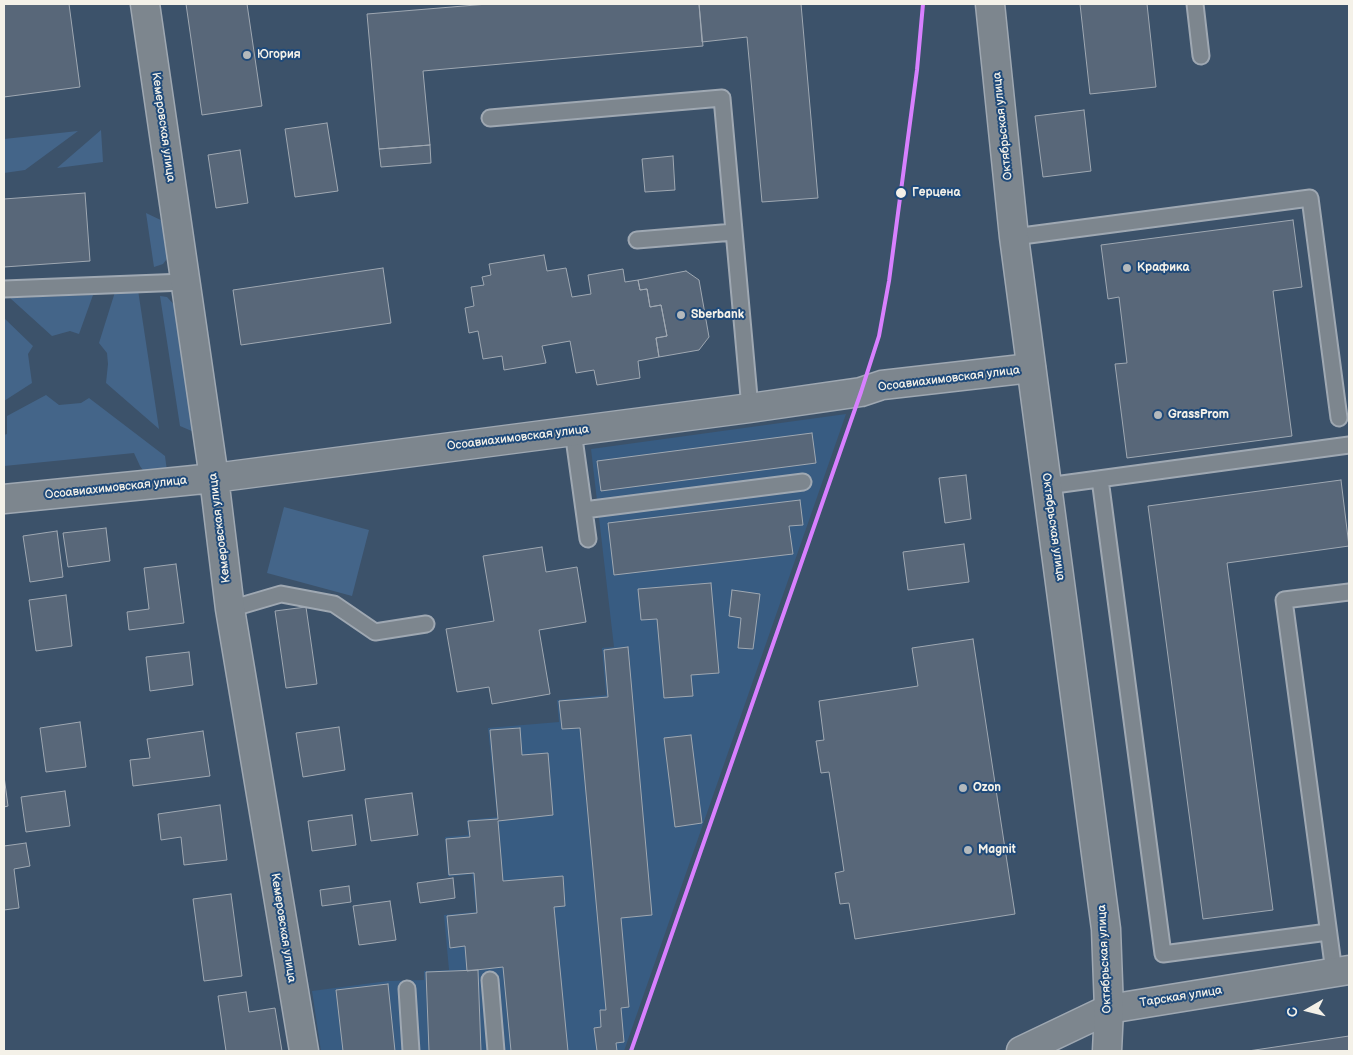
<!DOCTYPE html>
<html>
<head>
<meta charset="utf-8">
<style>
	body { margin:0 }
	#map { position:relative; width:1353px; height:1055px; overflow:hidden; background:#3c526a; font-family:"Balsamiq Sans",sans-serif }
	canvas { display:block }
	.frame { position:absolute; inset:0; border:5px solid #f4f1e8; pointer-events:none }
	.north { position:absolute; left:1283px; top:985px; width:50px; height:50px; -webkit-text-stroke:4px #1f4a7a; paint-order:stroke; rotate:262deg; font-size:14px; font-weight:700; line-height:20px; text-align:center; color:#f4f1e8 }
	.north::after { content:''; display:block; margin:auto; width:18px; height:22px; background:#f4f1e8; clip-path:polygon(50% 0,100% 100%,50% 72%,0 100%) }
</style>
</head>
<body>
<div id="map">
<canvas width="1353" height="1055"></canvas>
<div class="frame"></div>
<div class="north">С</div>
</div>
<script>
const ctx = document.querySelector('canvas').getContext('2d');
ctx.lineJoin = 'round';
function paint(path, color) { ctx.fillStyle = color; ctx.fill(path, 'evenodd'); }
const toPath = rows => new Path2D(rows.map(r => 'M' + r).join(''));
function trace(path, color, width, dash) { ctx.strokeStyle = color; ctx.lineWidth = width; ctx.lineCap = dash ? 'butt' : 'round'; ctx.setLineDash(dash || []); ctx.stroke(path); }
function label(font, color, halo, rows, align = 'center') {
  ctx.font = font + ' "Balsamiq Sans",sans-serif'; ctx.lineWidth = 4; ctx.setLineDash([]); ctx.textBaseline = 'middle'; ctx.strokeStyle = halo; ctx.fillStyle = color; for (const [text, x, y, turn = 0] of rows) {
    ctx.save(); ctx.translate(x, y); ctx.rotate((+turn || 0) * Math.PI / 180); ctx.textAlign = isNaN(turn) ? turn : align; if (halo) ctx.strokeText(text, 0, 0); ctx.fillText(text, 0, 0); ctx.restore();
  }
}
const built = toPath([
	[846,414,624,1051,321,1051,312,991,388,981,424,980,424,971,449,970,444,915,476,912,472,874,448,877,445,837,468,835,467,820,497,817,488,728,559,722,557,700,606,695,602,648,614,647,591,449]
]);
const green = toPath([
	[101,130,103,162,57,168],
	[78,131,25,170,4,173,4,139],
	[146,213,167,223,172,252,163,264,154,267],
	[138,290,159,429,106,383,108,364,107,353,99,343,115,292],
	[93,295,79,334,70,331,52,336,10,298],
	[160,296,167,297,181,312,201,435,180,426],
	[4,318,33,346,28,354,32,383,4,401],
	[46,395,59,405,81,403,89,398,165,456,167,471,145,473,140,466,134,453,4,466,4,435,7,434,7,416],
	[284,507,369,530,352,596,267,573]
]);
const building = toPath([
	[4,4,69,4,80,87,4,97,4,4],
	[186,4,247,4,262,106,202,115,186,4],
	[488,4,699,4,703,46,423,71,430,145,379,149,367,14,488,4],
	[699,4,801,4,818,198,762,202,747,37,702,42,699,4],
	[1080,4,1147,4,1156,87,1090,94,1080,4],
	[1084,110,1091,171,1043,177,1035,116,1084,110],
	[327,123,338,191,295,197,285,129,327,123],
	[430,145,431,163,381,167,379,149,430,145],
	[240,150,248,203,216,208,208,155,240,150],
	[673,156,675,190,645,192,642,159,673,156],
	[85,193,90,261,4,267,4,199,85,193],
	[1293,220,1302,287,1273,291,1292,436,1127,458,1115,364,1127,363,1119,297,1108,299,1101,245,1293,220],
	[544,255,547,271,566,268,572,297,591,294,588,275,623,269,625,282,638,280,640,290,647,289,650,307,661,305,667,336,656,338,659,357,638,361,640,378,597,385,594,370,576,373,570,341,542,346,546,363,504,370,502,356,483,359,478,331,469,333,465,308,474,306,471,287,484,285,482,277,491,275,489,264,544,255],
	[383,268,391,323,241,345,233,290,383,268],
	[686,271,699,280,709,337,699,350,659,357,656,338,667,336,661,305,650,307,647,289,640,290,638,280,686,271],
	[812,433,816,463,601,491,597,461,812,433],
	[966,475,971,519,945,523,939,478,966,475],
	[1341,480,1349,546,1227,563,1273,910,1203,919,1148,506,1341,480],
	[800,500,803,525,789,526,793,554,614,575,608,523,800,500],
	[106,528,110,561,68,567,63,533,106,528],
	[57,531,63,577,30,582,23,536,57,531],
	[964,544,969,582,908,590,903,552,964,544],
	[542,547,546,572,577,567,586,622,539,630,550,694,492,704,489,687,457,692,446,629,494,621,483,556,542,547],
	[176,564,184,623,129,630,127,612,149,609,144,568,176,564],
	[711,583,719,673,691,675,693,696,664,698,657,619,641,620,638,589,711,583],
	[732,590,760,594,753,649,738,648,741,618,729,616,732,590],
	[66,595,72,646,36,651,29,600,66,595],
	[306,607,317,684,286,688,275,611,306,607],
	[973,639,1015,914,855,939,849,903,840,904,835,873,844,871,829,772,821,773,816,741,824,740,819,701,918,686,912,648,973,639],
	[628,647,652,915,621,918,629,1007,621,1008,624,1042,616,1043,617,1051,597,1051,594,1028,601,1027,600,1010,606,1010,580,728,562,729,559,701,608,697,604,650,628,647],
	[189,652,193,685,150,691,146,657,189,652],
	[80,722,86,767,46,772,40,728,80,722],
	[339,727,345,770,303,777,296,733,339,727],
	[520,728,522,755,548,753,553,815,498,821,503,881,563,876,565,906,554,907,568,1051,511,1051,503,967,467,971,465,946,450,948,447,916,477,913,474,873,449,875,446,839,470,837,468,821,498,819,490,730,520,728],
	[203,731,210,776,133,786,130,760,150,758,147,739,203,731],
	[691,735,702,823,675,827,664,738,691,735],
	[4,776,8,806,4,807,4,776],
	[65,791,70,826,26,832,21,797,65,791],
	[412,793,418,835,371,841,365,799,412,793],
	[220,805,227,860,184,865,181,837,161,840,158,814,220,805],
	[352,815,356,845,312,851,308,821,352,815],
	[26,843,30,866,14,869,19,908,4,910,4,846,26,843],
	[453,878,455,898,420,903,417,883,453,878],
	[349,886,351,902,322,906,320,890,349,886],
	[231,894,242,976,204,981,193,899,231,894],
	[390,901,396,940,359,945,353,906,390,901],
	[478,970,481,1051,429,1051,426,972,478,970],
	[388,984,395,1051,343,1051,336,990,388,984],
	[246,992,249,1012,275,1008,282,1051,226,1051,218,996,246,992],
	[1349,1036,1349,1051,1248,1051,1349,1036]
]);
const lane = toPath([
	[1195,4,1201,56],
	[490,118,722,98,750,408],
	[1014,237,1310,198,1339,418],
	[637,240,734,232],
	[4,289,185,282],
	[573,431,588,539],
	[1100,479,1163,954,1328,932],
	[1047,486,1349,445],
	[584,510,803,482],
	[230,609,281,594,334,604,375,632,426,624],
	[1334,972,1284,600,1349,592],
	[490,980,496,1051],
	[407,989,411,1051]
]);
const street = toPath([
	[145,4,214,478,230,609,304,1051],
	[4,499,214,478,750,408,861,392,882,385,1031,368],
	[1021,1051,1109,1009,1349,970]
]);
const secondary = toPath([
	[990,4,1014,237,1106,929,1109,1009,1107,1051]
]);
const tram1 = toPath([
	[631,1051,861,392,879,336,889,281,917,70,923,4]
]);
const markers = [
	[247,55,5,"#b4b9bc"],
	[901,193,6,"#f4f1e8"],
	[1127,268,5,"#b4b9bc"],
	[681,315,5,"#b4b9bc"],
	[1158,415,5,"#b4b9bc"],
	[963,788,5,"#b4b9bc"],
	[968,850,5,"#b4b9bc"]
];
const poiNames = [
	["Югория",257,55],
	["Крафика",1137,268],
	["Sberbank",691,315],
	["GrassProm",1168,415],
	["Ozon",973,788],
	["Magnit",978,850]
];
const streetNames = [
	["Октябрьская улица",1003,126,-96],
	["Кемеровская улица",163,127,82],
	["Осоавиахимовская улица",949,379,-7],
	["Осоавиахимовская улица",518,438,-7],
	["Осоавиахимовская улица",116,488,-6],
	["Октябрьская улица",1053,527,82],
	["Кемеровская улица",220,528,-97],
	["Кемеровская улица",283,928,81],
	["Октябрьская улица",1105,959,-93],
	["Тарская улица",1181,997,-9]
];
const stopNames = [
	["Герцена",912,193]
];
paint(built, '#385c82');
paint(green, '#446589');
paint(building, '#586779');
trace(building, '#9fa8b2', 1);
trace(lane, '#9fa8b2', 19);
trace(street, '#9fa8b2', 31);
trace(secondary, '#9fa8b2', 31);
trace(lane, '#7d868e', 15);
trace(street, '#7d868e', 28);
trace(secondary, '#7d868e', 28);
trace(tram1, '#d880ff', 4);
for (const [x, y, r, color] of markers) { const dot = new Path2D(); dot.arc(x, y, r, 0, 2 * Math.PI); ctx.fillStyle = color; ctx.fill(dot); trace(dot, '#1f4a7a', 2); }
label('bold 12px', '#f4f1e8', '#1f4a7a', poiNames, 'left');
label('12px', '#f4f1e8', '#1f4a7a', streetNames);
label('bold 12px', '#f4f1e8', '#1f4a7a', stopNames, 'left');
</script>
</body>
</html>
